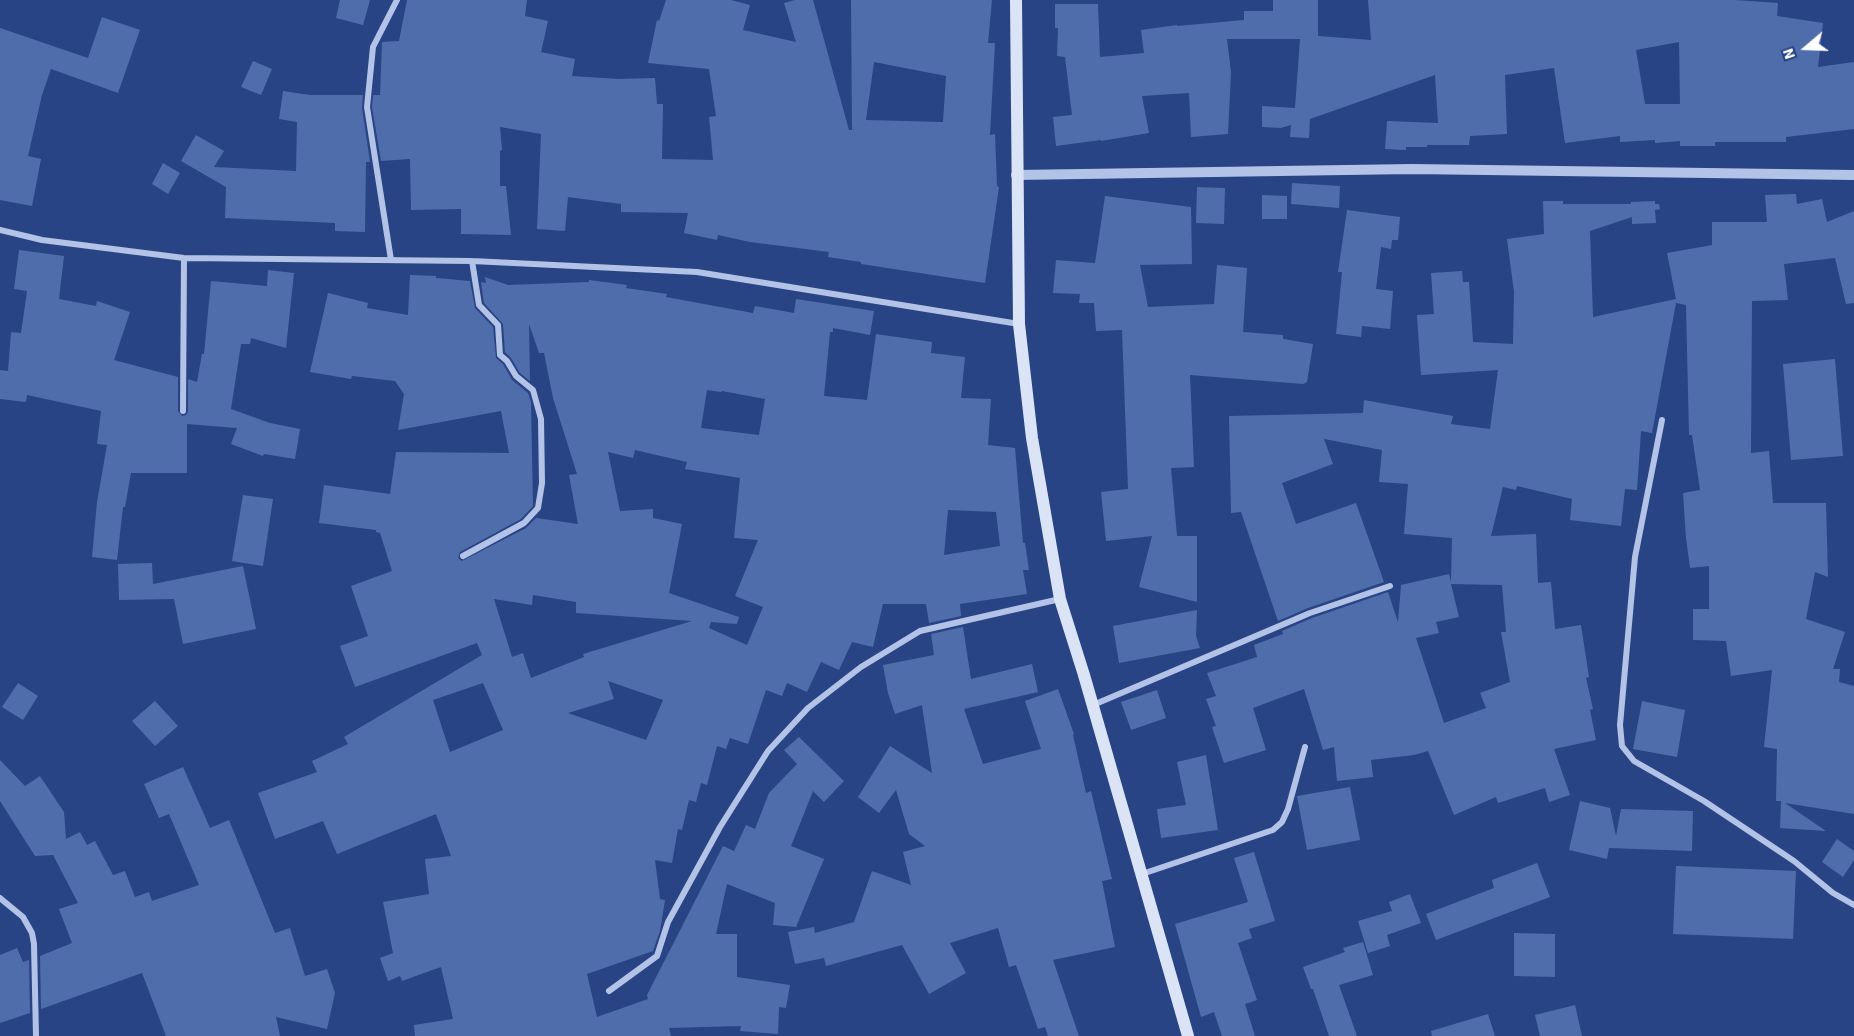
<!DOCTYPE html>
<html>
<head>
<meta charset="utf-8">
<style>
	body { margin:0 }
	#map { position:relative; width:1854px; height:1036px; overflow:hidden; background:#284484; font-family:"Source Sans 3",sans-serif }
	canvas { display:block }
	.north { position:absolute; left:1776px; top:18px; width:60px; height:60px; -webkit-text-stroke:4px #284484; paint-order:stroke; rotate:251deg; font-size:16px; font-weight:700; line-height:24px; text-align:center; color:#fff }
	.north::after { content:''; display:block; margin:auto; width:21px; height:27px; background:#fff; clip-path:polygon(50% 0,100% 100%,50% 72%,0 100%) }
</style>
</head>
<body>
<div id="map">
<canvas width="1854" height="1036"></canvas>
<div class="north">N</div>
</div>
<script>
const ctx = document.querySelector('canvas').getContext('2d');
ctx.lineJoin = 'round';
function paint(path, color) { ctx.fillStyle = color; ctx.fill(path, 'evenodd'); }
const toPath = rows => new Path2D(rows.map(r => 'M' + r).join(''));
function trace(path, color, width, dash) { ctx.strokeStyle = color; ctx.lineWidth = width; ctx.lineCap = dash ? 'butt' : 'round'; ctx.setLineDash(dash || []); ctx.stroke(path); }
const building = toPath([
	[340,0,370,0,363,25,336,18],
	[407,0,527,0,525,16,548,21,541,52,575,59,572,76,618,79,655,78,657,104,663,104,662,159,713,160,709,117,716,116,709,69,648,63,657,20,659,21,666,0,731,0,750,5,743,30,796,42,784,3,795,0,813,0,849,130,852,130,851,0,992,0,988,43,995,43,990,135,995,134,997,186,999,187,985,283,861,264,861,262,828,257,829,252,750,242,718,235,717,240,684,233,688,213,621,212,621,204,568,197,565,231,537,229,541,134,500,127,502,150,500,151,500,186,506,186,511,235,461,234,461,209,411,210,410,159,381,161,372,107,373,95,380,95,382,42,399,41],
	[874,62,946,76,943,122,866,120],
	[1273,0,1318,0,1318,36,1371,40,1368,0,1735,0,1778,3,1777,16,1823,23,1818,67,1854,62,1854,129,1786,137,1786,142,1715,142,1715,146,1680,146,1680,141,1655,143,1655,140,1620,142,1620,136,1565,143,1554,68,1505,75,1507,134,1470,136,1469,145,1427,145,1427,147,1406,147,1406,150,1385,149,1387,121,1438,123,1435,75,1310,119,1309,138,1290,137,1291,125,1281,128,1262,127,1262,106,1295,108,1300,39,1227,39,1231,72,1228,134,1191,137,1189,93,1142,96,1149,133,1101,141,1101,140,1056,146,1053,117,1072,115,1065,57,1057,56,1058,28,1055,28,1055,4,1098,4,1100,57,1144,53,1141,30,1177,25,1177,26,1244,20,1244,11,1273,11],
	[1679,42,1680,104,1645,104,1636,50],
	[102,17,140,30,118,93,51,69,42,95,28,156,41,159,32,206,0,200,0,28,88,58],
	[253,61,272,69,261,95,241,87],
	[283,91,310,95,363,95,362,108,370,162,366,162,365,232,335,231,335,223,225,218,226,187,181,161,196,135,224,151,214,167,296,171,297,122,279,119],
	[163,163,180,173,168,194,152,184],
	[1292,183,1340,186,1339,208,1291,204],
	[1197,187,1225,188,1224,224,1196,223],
	[1796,194,1797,204,1822,199,1827,222,1854,211,1854,303,1846,304,1835,258,1784,264,1788,300,1752,301,1751,453,1769,451,1773,503,1826,503,1828,577,1815,572,1806,619,1845,632,1833,669,1840,669,1839,682,1854,686,1854,814,1785,803,1826,831,1780,828,1781,801,1776,801,1777,749,1764,747,1772,670,1731,676,1726,641,1693,640,1693,609,1709,609,1709,566,1690,568,1686,538,1683,493,1700,490,1692,435,1689,435,1686,305,1676,303,1652,433,1641,431,1637,490,1625,489,1621,526,1570,520,1572,499,1517,486,1516,490,1503,487,1491,536,1536,534,1538,583,1551,582,1555,629,1581,625,1589,677,1586,678,1593,709,1590,710,1596,740,1554,749,1570,795,1549,802,1545,788,1498,803,1496,797,1454,815,1428,751,1414,755,1371,760,1373,777,1337,781,1334,747,1323,750,1304,689,1253,708,1266,750,1224,763,1212,727,1216,726,1206,699,1216,696,1207,673,1257,657,1254,645,1283,634,1282,631,1312,618,1388,592,1398,622,1401,585,1449,574,1451,582,1452,538,1404,534,1408,484,1379,482,1382,450,1324,439,1333,464,1282,483,1296,524,1356,503,1384,582,1308,608,1278,621,1241,512,1231,513,1229,416,1363,413,1364,400,1453,416,1451,424,1490,429,1498,370,1421,375,1417,315,1434,314,1431,273,1462,271,1463,282,1469,282,1473,342,1513,344,1514,292,1507,239,1544,234,1543,201,1563,201,1563,204,1631,204,1631,202,1655,201,1655,204,1659,204,1660,209,1655,210,1656,223,1632,224,1632,217,1590,231,1593,317,1676,299,1667,253,1712,245,1712,222,1767,222,1765,195],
	[1451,584,1502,585,1506,632,1501,632,1510,682,1480,693,1486,708,1444,723,1416,638,1439,633,1436,622,1459,617],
	[1262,195,1287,196,1287,219,1262,219],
	[1105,196,1191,207,1192,264,1140,265,1148,307,1214,304,1217,265,1247,268,1243,332,1283,335,1283,339,1313,344,1307,382,1303,384,1190,375,1194,467,1171,468,1177,536,1197,536,1197,602,1139,587,1152,536,1106,541,1101,492,1128,489,1122,330,1096,331,1094,303,1079,303,1080,294,1053,293,1056,260,1095,263],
	[1347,210,1400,217,1398,240,1392,240,1391,249,1381,247,1376,289,1393,291,1390,329,1362,326,1361,337,1336,334,1342,272,1338,272],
	[19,250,64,256,59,299,96,306,97,301,130,312,114,360,178,377,178,411,182,416,186,415,188,412,188,379,197,382,202,354,204,354,211,281,267,286,268,270,294,273,286,348,251,338,250,344,241,344,231,409,270,423,300,429,295,459,264,454,263,456,231,444,237,428,187,424,187,473,131,473,125,507,123,507,117,560,92,557,97,502,107,445,97,444,101,411,27,395,26,402,0,399,0,370,8,371,11,332,21,333,27,291,14,289],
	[410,275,436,276,436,278,470,281,475,308,493,327,496,358,503,364,512,380,528,393,531,402,533,506,521,519,460,552,458,558,462,561,526,528,536,518,578,524,569,475,577,474,553,398,544,353,539,353,529,324,530,381,520,373,511,358,505,352,503,324,484,303,481,282,486,283,485,277,508,285,589,282,589,280,627,285,626,288,667,294,666,297,753,313,755,306,794,313,796,299,874,311,870,335,833,328,833,332,830,332,824,396,867,400,876,334,932,342,931,353,965,357,961,398,991,399,988,445,1015,448,1023,543,1025,543,1029,570,1023,570,1027,594,960,604,961,616,929,623,926,604,883,604,873,647,852,642,839,670,821,662,807,692,787,683,782,696,766,690,748,744,730,738,726,749,717,746,707,785,701,783,696,802,689,800,682,830,678,829,672,863,655,860,660,899,665,900,660,931,653,951,587,974,597,1017,648,999,647,995,723,846,734,851,746,825,755,829,769,793,797,764,784,750,799,737,844,781,824,802,813,791,791,846,824,859,796,927,773,925,775,903,727,884,716,934,737,934,737,977,790,985,786,1008,779,1007,778,1034,740,1031,741,1026,669,1028,671,1036,415,1036,414,1025,453,1019,441,967,402,981,400,976,388,981,380,958,393,953,383,902,429,894,425,859,451,856,436,814,337,854,323,821,275,839,258,793,317,772,312,761,348,744,344,737,482,655,477,643,355,687,340,646,368,636,351,586,392,571,380,533,376,532,376,530,319,523,324,485,390,494,396,452,509,453,501,411,398,430,404,394,395,381,352,376,351,379,310,372,328,293,368,303,367,308,408,315],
	[707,390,721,392,722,391,765,399,759,435,701,428],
	[635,450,687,462,685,469,740,478,734,538,758,540,735,596,763,607,747,645,709,628,711,622,737,624,739,617,669,593,682,524,653,518,653,509,620,511,608,452,633,458],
	[948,510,996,512,1000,546,944,555],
	[533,595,576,602,576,613,692,621,583,654,584,657,531,678,523,653,512,657,494,599,532,605],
	[608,681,663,700,646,740,568,713,614,699],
	[483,683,503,730,450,752,433,700],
	[1835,359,1843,456,1791,460,1783,364],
	[243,495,273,499,263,566,232,561],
	[152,563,153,584,243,566,256,629,183,644,174,599,119,600,118,564],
	[1197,610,1196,636,1200,648,1119,663,1113,626],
	[963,627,971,679,1032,664,1038,692,964,709,983,764,1041,749,1025,701,1058,689,1074,734,1073,735,1086,793,1091,791,1112,879,1102,881,1115,947,1053,960,1079,1036,1048,1036,1045,1027,1038,1029,1016,965,1009,967,998,928,950,943,966,973,929,994,902,945,826,966,824,958,795,964,788,932,814,927,815,933,854,922,872,871,911,885,903,852,925,846,909,834,896,790,879,813,858,797,890,746,932,773,922,705,895,714,888,693,883,665,934,655,931,634],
	[18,683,38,696,23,720,2,707],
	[1157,690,1166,718,1131,730,1121,702],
	[155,701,178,726,155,746,132,721],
	[1642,701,1685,710,1677,757,1633,749],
	[1206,755,1218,830,1161,838,1157,809,1186,805,1177,762],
	[0,760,25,786,40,776,64,812,66,839,80,832,87,845,95,841,113,875,125,871,135,897,149,892,152,901,199,885,169,814,159,818,144,784,183,767,210,828,229,820,275,933,290,928,305,976,327,969,335,993,327,1029,276,1017,280,1036,166,1036,142,973,41,1009,40,956,72,943,59,909,78,903,53,855,35,856,0,801],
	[1350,787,1360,840,1307,850,1297,796],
	[1580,801,1610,808,1616,836,1621,809,1693,811,1692,851,1609,848,1607,859,1569,850],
	[1837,839,1854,851,1854,860,1843,877,1822,862],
	[1254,852,1275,921,1249,929,1252,938,1238,943,1257,1000,1245,1004,1255,1036,1222,1036,1214,1012,1201,1017,1175,924,1248,902,1234,858],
	[1537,863,1550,897,1436,940,1426,914,1494,888,1492,880],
	[1676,866,1796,871,1793,939,1673,934],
	[1410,894,1421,923,1387,935,1390,946,1368,953,1358,921,1392,911,1389,902],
	[1514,933,1555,934,1555,977,1514,976],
	[1363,942,1373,975,1339,985,1357,1036,1329,1036,1313,989,1311,989,1303,967,1345,952,1343,948],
	[17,948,23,962,29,960,30,1013,0,1023,0,955],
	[1575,1005,1582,1036,1540,1036,1535,1015],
	[1488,1014,1495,1036,1432,1036,1431,1031]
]);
const minor = toPath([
	[0,230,42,240,184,258,472,261,697,272,1019,324],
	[391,260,367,107,373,47,397,0],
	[183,411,184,258],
	[1662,420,1635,557,1620,725,1622,746,1634,761,1704,801,1794,861,1833,893,1854,905],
	[463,556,524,523,538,508,542,483,541,419,533,390,516,376,507,361,500,355,498,325,479,305,472,261],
	[1093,705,1310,613,1390,586],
	[1142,874,1273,830,1282,822,1288,809,1305,747],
	[0,898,23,917,32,933,34,944,36,1036],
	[609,991,657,956,668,922,720,827,768,751,808,708,861,667,920,631,1060,599]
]);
const tertiary = toPath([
	[1016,175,1412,169,1854,175]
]);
const secondary = toPath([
	[1016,0,1019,324,1032,438,1060,599,1084,675,1188,1036]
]);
paint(building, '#506dab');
trace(minor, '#b2c3e7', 6);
trace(tertiary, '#b2c3e7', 10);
trace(secondary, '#dbe3f7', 12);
</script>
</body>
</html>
